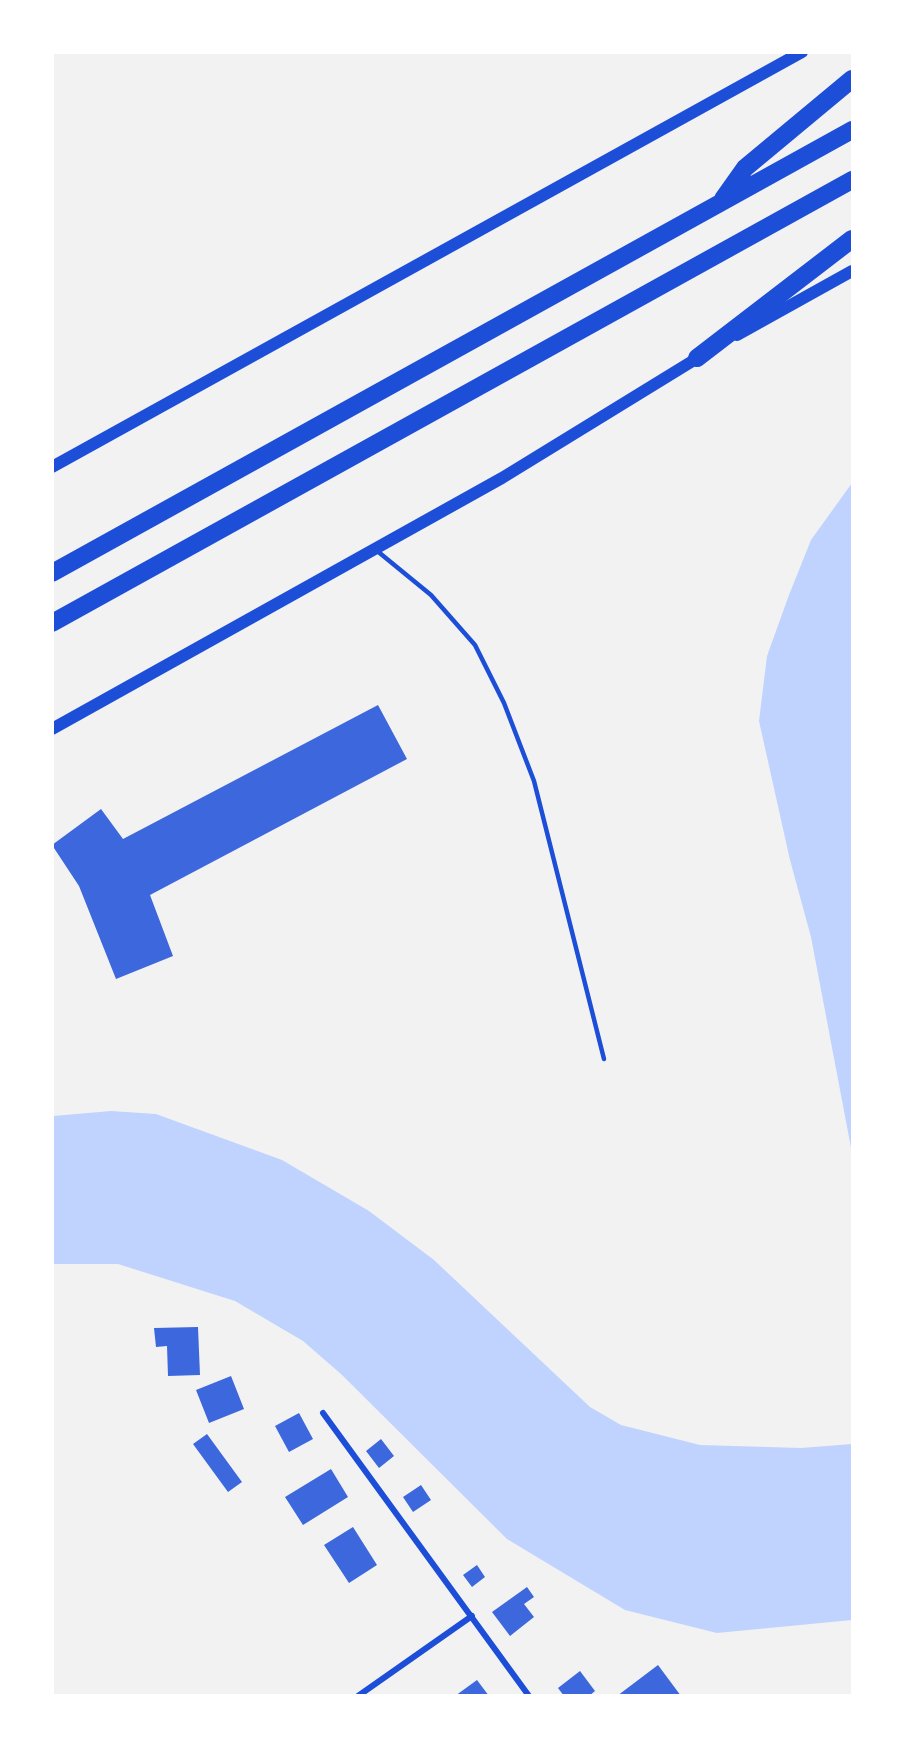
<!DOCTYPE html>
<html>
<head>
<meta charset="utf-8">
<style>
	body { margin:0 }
	#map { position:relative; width:905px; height:1748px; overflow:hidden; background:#f2f2f2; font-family:Lora,serif }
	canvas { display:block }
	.frame { position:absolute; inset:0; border:54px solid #fff; pointer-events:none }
</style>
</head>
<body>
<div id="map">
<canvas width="905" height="1748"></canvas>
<div class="frame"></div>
</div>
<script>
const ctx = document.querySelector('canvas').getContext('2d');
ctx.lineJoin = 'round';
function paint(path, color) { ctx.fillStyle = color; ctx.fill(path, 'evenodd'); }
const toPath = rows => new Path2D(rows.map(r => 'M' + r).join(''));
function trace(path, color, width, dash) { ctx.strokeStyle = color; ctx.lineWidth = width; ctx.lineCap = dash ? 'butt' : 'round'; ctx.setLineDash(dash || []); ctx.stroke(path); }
const water = toPath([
	[852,483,852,1153,811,937,790,860,759,721,767,656,789,595,811,540],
	[111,1111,156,1114,282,1160,369,1211,434,1260,590,1407,621,1425,700,1445,801,1448,852,1444,852,1620,717,1633,625,1610,507,1539,341,1374,303,1341,235,1301,118,1264,53,1264,53,1116]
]);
const building = toPath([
	[378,705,407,759,150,895,173,956,116,979,79,886,52,845,101,809,123,839],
	[198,1327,200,1375,168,1376,167,1346,156,1347,154,1328],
	[231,1376,244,1409,209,1423,196,1390],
	[299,1413,313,1439,289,1452,275,1426],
	[207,1434,242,1482,228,1492,193,1444],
	[381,1439,394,1456,379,1468,366,1451],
	[331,1469,348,1497,303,1525,285,1497],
	[421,1485,431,1500,413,1512,403,1497],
	[353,1527,377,1565,349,1583,324,1545],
	[477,1565,485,1577,472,1587,463,1575],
	[527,1587,534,1597,524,1604,534,1617,510,1636,492,1612],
	[658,1665,681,1696,617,1696],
	[580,1671,595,1691,589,1696,564,1696,558,1688],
	[477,1680,489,1696,455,1696]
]);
const service = toPath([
	[376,550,431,595,475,645,504,703,534,781,604,1059]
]);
const minor = toPath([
	[323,1413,529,1696],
	[358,1696,472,1616]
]);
const secondary = toPath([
	[737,335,852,271],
	[52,467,802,52],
	[52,729,502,478,704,354]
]);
const motorway = toPath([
	[723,199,745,168,852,79],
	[697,358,852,239],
	[52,573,852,130],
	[52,623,852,180]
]);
paint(water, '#bfd3fe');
paint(building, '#3d67dc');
trace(service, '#1d4ed8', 4.5);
trace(minor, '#1d4ed8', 6);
trace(secondary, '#1d4ed8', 12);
trace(motorway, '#1d4ed8', 18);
</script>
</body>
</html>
